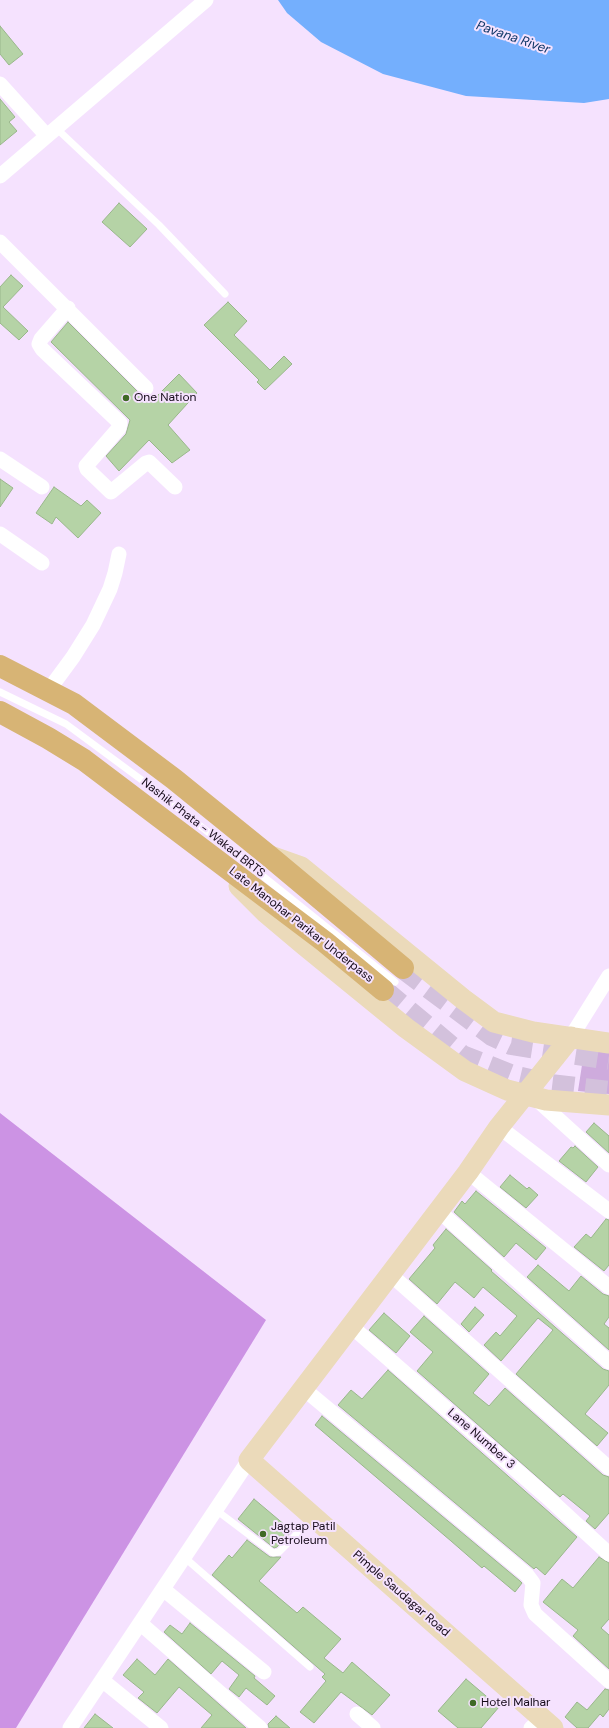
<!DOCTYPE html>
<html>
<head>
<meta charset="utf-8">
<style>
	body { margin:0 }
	canvas { display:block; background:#f5e2fe }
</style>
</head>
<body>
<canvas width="609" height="1728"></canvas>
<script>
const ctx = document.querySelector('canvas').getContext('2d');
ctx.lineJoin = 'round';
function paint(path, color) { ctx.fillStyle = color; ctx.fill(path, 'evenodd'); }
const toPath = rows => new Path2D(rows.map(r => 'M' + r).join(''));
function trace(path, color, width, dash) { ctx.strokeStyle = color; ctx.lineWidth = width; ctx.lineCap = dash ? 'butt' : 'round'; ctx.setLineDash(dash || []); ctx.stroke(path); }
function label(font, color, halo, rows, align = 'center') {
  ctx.font = font + ' "DM Sans",sans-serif'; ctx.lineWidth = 4; ctx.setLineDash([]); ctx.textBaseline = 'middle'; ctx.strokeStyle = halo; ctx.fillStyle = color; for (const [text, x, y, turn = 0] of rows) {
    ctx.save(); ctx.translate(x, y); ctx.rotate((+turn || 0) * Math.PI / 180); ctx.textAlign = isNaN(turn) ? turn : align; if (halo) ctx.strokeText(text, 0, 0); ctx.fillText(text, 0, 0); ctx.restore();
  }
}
const green = toPath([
	[586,1039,609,1045,609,1094,578,1091]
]);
const forest = toPath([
	[0,1113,266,1320,16,1728,0,1728]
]);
const water = toPath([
	[278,0,609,0,609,99,584,103,466,96,383,74,321,42,287,13]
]);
const building = toPath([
	[0,26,23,54,9,65,0,54,0,26],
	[0,99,15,117,9,122,17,131,0,145,0,99],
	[119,203,147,229,130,247,102,222,119,203],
	[11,275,23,286,3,307,28,331,19,340,0,323,0,287,11,275],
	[228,302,247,321,234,335,270,370,284,356,292,364,265,390,257,382,259,380,204,325,228,302],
	[68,322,140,394,150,403,179,374,197,393,168,425,190,450,172,463,149,440,119,471,106,456,126,434,130,420,51,342,68,322],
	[0,479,13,488,0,507,0,479],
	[54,487,81,506,87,500,101,513,78,538,56,517,52,524,36,513,54,487],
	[594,1123,609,1136,609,1153,586,1132,594,1123],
	[575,1146,598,1167,586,1182,559,1161,571,1147,573,1148,575,1146],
	[510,1175,527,1189,529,1187,538,1195,526,1208,500,1187,510,1175],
	[476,1191,546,1248,536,1260,516,1243,504,1257,454,1212,462,1201,465,1204,476,1191],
	[606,1219,609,1220,609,1265,604,1271,574,1247,586,1234,591,1238,606,1219],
	[446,1229,492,1270,491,1271,603,1369,609,1371,609,1385,585,1414,608,1433,597,1446,516,1374,553,1330,538,1318,501,1361,484,1345,496,1332,500,1336,517,1316,483,1287,474,1298,455,1282,437,1304,409,1279,435,1248,433,1245,446,1229],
	[538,1265,569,1291,581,1276,603,1294,609,1296,609,1317,604,1324,609,1328,609,1350,527,1277,538,1265],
	[475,1307,484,1315,469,1332,461,1324,475,1307],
	[384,1313,410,1336,396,1353,369,1330,384,1313],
	[424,1316,489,1374,473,1393,489,1406,505,1388,603,1475,609,1477,609,1513,595,1529,586,1521,590,1516,563,1494,560,1497,417,1371,433,1352,410,1332,424,1316],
	[388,1370,577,1537,545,1575,536,1567,534,1569,338,1405,351,1390,362,1399,388,1370],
	[322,1416,520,1581,522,1583,515,1592,484,1566,482,1568,451,1541,315,1425,322,1416],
	[254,1499,292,1531,277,1547,274,1548,238,1519,254,1499],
	[247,1540,270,1557,281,1557,259,1581,297,1613,303,1607,341,1639,324,1658,343,1673,352,1662,390,1695,372,1715,341,1692,314,1723,300,1712,326,1681,322,1677,325,1674,212,1575,229,1555,232,1558,247,1540],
	[599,1557,609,1563,609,1619,601,1628,609,1635,609,1669,573,1636,578,1630,543,1602,562,1579,573,1588,599,1557],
	[190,1623,255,1676,254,1678,275,1696,267,1705,246,1688,239,1697,229,1689,239,1675,222,1661,211,1674,164,1632,170,1625,182,1634,190,1623],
	[137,1659,155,1675,168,1659,246,1728,201,1728,212,1715,179,1687,157,1713,138,1698,144,1692,123,1675,137,1659],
	[466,1679,499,1707,481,1728,458,1728,438,1711,466,1679],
	[605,1689,609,1690,609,1709,603,1717,600,1714,588,1728,577,1728,565,1717,577,1702,587,1710,605,1689],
	[95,1714,113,1728,84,1728,95,1714],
	[276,1716,290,1728,269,1728,268,1724,276,1716]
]);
const primaryTunnel = toPath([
	[403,968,492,1035,511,1044,609,1059],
	[383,990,462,1056,513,1076,551,1085,609,1092]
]);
const lane = toPath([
	[56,128,159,225,225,294],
	[0,692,66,724,158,792,395,982],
	[216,1510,273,1553,279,1552,291,1540,311,1518],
	[184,1557,310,1667]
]);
const street = toPath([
	[0,84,47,136],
	[0,176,206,0],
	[0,242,146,388],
	[68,308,41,339,39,344,42,349,120,423,119,428,86,466,87,469,111,492,146,463,149,462,175,487],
	[0,459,42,487],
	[0,534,42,563],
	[48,691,73,657,93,625,110,589,115,573,119,554],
	[571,1037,609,976],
	[534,1097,609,1165],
	[499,1127,609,1211],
	[468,1172,609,1287],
	[439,1211,609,1362],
	[390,1274,609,1468],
	[351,1326,546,1496,609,1554],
	[304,1389,527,1575,533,1583,531,1605,535,1614,609,1681],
	[163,1589,264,1672],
	[140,1623,260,1728],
	[102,1680,161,1728],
	[357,1714,373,1728],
	[70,1728,249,1460],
	[531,1728,542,1718]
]);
const secondary = toPath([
	[270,856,301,867,463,999,494,1022,533,1032,609,1043],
	[239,886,266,913,304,945,406,1028,465,1071,507,1090,546,1100,609,1105],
	[553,1728,249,1460,468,1172,499,1127,571,1037]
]);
const primary = toPath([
	[0,666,74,704,174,779,269,856,403,968],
	[0,712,48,738,84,760,325,942,383,990]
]);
const markers = [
	[126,398,4,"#3f6925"],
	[263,1534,4,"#3f6925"],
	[473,1703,4,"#3f6925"]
];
const poiNames = [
	["One Nation",134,398],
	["Jagtap Patil",271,1527],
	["Petroleum",271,1541],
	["Hotel Malhar",481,1703]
];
const streetNames = [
	["Nashik Phata - Wakad BRTS",203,828,38],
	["Late Manohar Parikar Underpass",301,925,38],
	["Lane Number 3",481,1439,41],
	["Pimple Saudagar Road",401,1594,41]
];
const waterNames = [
	["Pavana River",513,38,19]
];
paint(green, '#ceabdd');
paint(forest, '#cc93e4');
paint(water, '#74affd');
paint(building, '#b5d3a6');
trace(building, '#99b78b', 1);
trace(primaryTunnel, '#d3c1dc', 22, [22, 11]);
trace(lane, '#fff', 7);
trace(street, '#fff', 15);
trace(secondary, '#ebdaba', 21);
trace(primary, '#d7b475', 22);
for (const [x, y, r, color] of markers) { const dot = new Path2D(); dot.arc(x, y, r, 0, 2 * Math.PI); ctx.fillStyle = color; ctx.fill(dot); trace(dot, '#f5e2fe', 1.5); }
label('12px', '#140918', '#f5e2fe', poiNames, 'left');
label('12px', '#140918', '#f5e2fe', streetNames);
label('italic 13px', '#103868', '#f5e2fe', waterNames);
</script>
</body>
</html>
